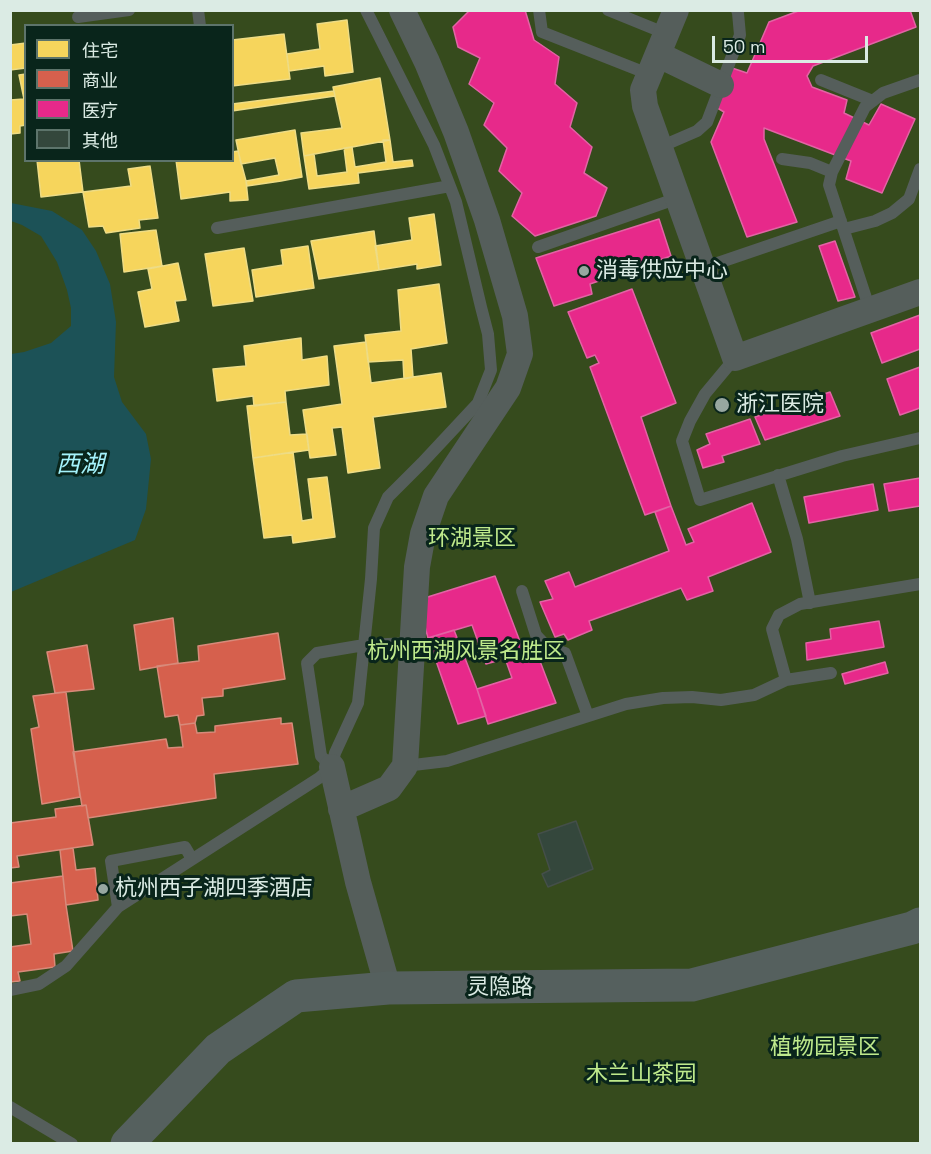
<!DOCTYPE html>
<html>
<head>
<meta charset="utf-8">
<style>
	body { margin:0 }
	#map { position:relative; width:931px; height:1154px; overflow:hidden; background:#192923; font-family:"Space Grotesk","Noto Sans SC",sans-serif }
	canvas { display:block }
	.frame { position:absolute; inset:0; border:12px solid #dbebe4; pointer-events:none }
	.legend { position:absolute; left:24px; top:24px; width:210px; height:138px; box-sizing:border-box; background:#09251b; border:2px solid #5d746b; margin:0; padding:8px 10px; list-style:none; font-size:18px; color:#dbebe4 }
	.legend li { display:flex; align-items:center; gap:12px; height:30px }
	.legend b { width:30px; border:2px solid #5d746b }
	.scale { position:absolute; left:712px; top:36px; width:156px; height:27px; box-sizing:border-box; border:3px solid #dbebe4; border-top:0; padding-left:8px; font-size:18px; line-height:21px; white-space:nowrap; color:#dbebe4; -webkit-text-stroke:4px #09251b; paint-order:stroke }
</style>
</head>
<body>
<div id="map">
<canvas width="931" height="1154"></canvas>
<div class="frame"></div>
<ul class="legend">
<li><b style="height:16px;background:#f6d55c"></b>住宅</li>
<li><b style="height:16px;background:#d6604d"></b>商业</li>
<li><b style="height:16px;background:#e7298a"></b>医疗</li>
<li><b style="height:16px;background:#34473c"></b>其他</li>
</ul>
<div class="scale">50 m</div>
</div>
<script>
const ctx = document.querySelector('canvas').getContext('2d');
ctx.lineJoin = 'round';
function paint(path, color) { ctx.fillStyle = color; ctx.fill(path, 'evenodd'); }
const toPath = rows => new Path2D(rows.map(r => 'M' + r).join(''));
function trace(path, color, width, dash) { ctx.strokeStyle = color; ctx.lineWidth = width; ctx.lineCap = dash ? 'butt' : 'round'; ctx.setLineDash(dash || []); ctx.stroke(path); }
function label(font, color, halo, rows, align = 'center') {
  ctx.font = font + ' "Space Grotesk","Noto Sans SC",sans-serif'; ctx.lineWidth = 6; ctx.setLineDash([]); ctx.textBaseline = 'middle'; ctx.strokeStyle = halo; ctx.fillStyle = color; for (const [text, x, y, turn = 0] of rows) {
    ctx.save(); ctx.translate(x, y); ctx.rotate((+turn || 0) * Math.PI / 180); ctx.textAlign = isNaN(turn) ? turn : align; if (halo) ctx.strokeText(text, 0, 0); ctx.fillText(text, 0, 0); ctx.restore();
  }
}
const green = toPath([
	[10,11,920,11,920,1143,11,1143],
	[26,26,232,26,232,160,26,160]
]);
const water = toPath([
	[11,203,52,211,82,230,96,251,110,284,116,322,114,377,122,402,146,434,151,459,146,509,135,540,11,592,11,354,24,352,51,343,71,326,71,308,67,290,57,262,41,236,22,225,11,221]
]);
const homes = toPath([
	[347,20,353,72,325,76,324,66,289,71,287,54,320,49,317,24,347,20],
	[284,34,290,79,232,86,232,40,284,34],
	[26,43,26,68,10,70,10,45,26,43],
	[26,74,26,125,20,126,20,133,10,134,10,100,24,99,19,75,26,74],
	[380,78,390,140,304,156,301,133,342,128,333,87,380,78],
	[334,91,335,96,232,111,232,104,334,91],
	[295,130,302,177,281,181,247,186,246,181,279,175,275,158,241,164,236,140,295,130],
	[383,140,390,140,393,162,412,160,413,166,358,173,359,183,309,189,304,156,314,154,317,176,347,172,344,148,352,147,355,167,386,162,383,140],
	[238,151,246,181,248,200,230,201,230,192,181,199,176,160,232,160,232,152,238,151],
	[37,160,79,160,83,192,41,197,37,160],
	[150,166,158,218,139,220,140,228,106,233,103,226,89,227,83,192,131,186,128,169,150,166],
	[434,214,441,265,417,269,417,264,379,270,375,246,412,240,409,218,434,214],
	[156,230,162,266,124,272,120,234,156,230],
	[374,231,379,270,319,279,311,241,374,231],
	[308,246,314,288,256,297,252,270,283,265,281,250,308,246],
	[244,248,253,301,213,306,205,254,244,248],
	[178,263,186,300,175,301,179,321,145,327,138,292,152,289,148,269,178,263],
	[439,284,447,343,411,349,413,377,404,379,403,360,368,362,365,335,401,331,398,290,439,284],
	[301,338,302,360,327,356,329,385,285,391,286,402,254,406,253,396,217,401,213,369,246,366,244,346,301,338],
	[366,342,371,383,441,373,446,407,373,417,380,468,348,473,342,427,332,428,336,455,310,458,303,410,342,404,334,346,366,342],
	[286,402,290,435,307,434,309,450,253,458,247,406,286,402],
	[293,452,302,521,313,519,308,479,327,477,335,537,293,543,292,535,264,538,253,458,293,452]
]);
const shops = toPath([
	[173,618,178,663,140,670,134,625,173,618],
	[278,633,285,679,223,689,223,696,202,698,204,715,197,716,195,723,180,725,178,715,165,717,157,666,199,661,198,646,278,633],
	[87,645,94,689,55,693,47,652,87,645],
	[66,692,80,797,42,804,31,729,39,727,33,696,66,692],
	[281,718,281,724,292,723,298,764,214,774,216,798,88,818,86,805,82,806,73,752,166,739,168,748,183,747,180,725,195,723,197,733,215,732,215,726,281,718],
	[86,805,93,845,17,856,19,867,10,868,10,823,56,817,55,809,86,805],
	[73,848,76,870,95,868,98,900,66,905,60,850,73,848],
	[63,876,66,905,73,951,54,954,55,967,18,972,20,981,10,982,10,947,31,944,27,914,10,916,10,883,63,876]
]);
const health = toPath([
	[470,10,525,10,534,40,559,57,555,84,577,103,570,127,592,147,584,173,607,188,596,216,535,236,512,216,522,193,499,171,507,148,484,125,494,103,469,84,480,58,458,47,453,27,470,10],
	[801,10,910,10,916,27,813,66,807,76,812,87,847,100,844,113,869,125,881,104,915,119,882,193,846,179,851,161,764,128,764,139,797,222,747,237,711,142,724,112,714,106,729,67,747,73,769,22,801,10],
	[659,219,671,256,590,284,592,294,554,306,536,258,659,219],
	[835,241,855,297,838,301,819,246,835,241],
	[632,289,676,403,641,417,671,506,645,515,590,367,599,363,595,355,587,358,568,312,632,289],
	[920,315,920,349,882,363,871,333,920,315],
	[920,367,920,408,900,415,887,379,920,367],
	[830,392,840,416,765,440,755,417,830,392],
	[750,419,760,444,722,456,724,462,703,468,697,450,710,444,706,434,750,419],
	[920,478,920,506,889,511,884,484,920,478],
	[873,484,878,510,809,523,804,497,873,484],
	[752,503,771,552,708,577,713,591,687,600,681,588,589,621,592,630,568,640,564,634,555,637,540,602,553,599,545,581,569,572,575,587,669,551,655,512,671,506,686,545,694,542,688,529,752,503],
	[495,576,527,660,538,656,556,703,488,724,477,689,512,678,500,644,493,646,497,661,486,664,472,625,428,638,418,600,495,576],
	[879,621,884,647,807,660,806,643,831,639,830,629,879,621],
	[454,630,477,689,486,716,458,724,428,638,454,630],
	[885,662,888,673,845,684,842,674,885,662]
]);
const building = toPath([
	[576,821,593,869,548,887,542,874,550,870,538,834,576,821]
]);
const lane = toPath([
	[198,10,200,26],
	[539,10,542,32,651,75],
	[608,10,667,34],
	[78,17,129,10],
	[821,80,873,101],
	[660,147,697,131,707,122,740,35,738,13,737,10],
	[782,159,810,163,832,172],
	[217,228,450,186],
	[844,229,875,221,892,213,909,199,920,169],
	[538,247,678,198],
	[703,268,841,221],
	[870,310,829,185,832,172,865,107,883,93,920,80],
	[735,358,705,394,690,421,682,441,700,500,842,456,920,438],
	[778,475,797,539,810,603],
	[522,591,536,635,548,648,565,653,588,716],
	[786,680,772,629,779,615,800,604,920,584],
	[405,766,447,761,626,704,663,698,692,697,721,700,754,695,786,680,831,673],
	[332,767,321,756,307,663,317,653,364,645,412,643],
	[118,907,111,861,185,847,192,859],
	[10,990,39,984,66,966,118,907,319,778,332,767,335,753,358,703,371,579,374,528,388,497,422,463,478,403,491,370,488,334,481,307,456,202,434,145,366,10],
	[10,1107,72,1144]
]);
const street = toPath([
	[676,10,643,90,645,106,735,358,920,292],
	[659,55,721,85],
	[332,767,358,882,388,988],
	[341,809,389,788,405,766,417,567,423,534,436,496,508,388,520,354,515,316,487,220,456,132,427,62,402,10]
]);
const secondary = toPath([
	[127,1144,218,1049,296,996,388,988,692,985,912,928,920,924]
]);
const markers = [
	[584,271,6,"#97a7a0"],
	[722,405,8,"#97a7a0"],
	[103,889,6,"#97a7a0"]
];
const poiNames = [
	["消毒供应中心",596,271],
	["浙江医院",736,405],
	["杭州西子湖四季酒店",115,889]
];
const parkNames = [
	["环湖景区",472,539],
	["杭州西湖风景名胜区",466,652],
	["植物园景区",825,1048],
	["木兰山茶园",641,1075]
];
const streetNames = [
	["灵隐路",500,988]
];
const waterNames = [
	["西湖",80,465]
];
paint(green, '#364b1d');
paint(water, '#1c5257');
paint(homes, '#f6d55c');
trace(homes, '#eedc85', 1.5);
paint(shops, '#d6604d');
trace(shops, '#d88a7a', 1.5);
paint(health, '#e7298a');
trace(health, '#e363a5', 1.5);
paint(building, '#34473c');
trace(building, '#444f49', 1.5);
trace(lane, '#555e5b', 12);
trace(street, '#555e5b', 26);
trace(secondary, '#55605e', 33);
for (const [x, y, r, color] of markers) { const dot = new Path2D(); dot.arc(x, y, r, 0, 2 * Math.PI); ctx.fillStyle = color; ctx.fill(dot); trace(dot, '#09251b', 2); }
label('22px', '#dbebe4', '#09251b', poiNames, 'left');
label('22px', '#bfea8c', '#09251b', parkNames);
label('22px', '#dbebe4', '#09251b', streetNames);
label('italic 24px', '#a5f4fd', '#09251b', waterNames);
</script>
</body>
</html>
